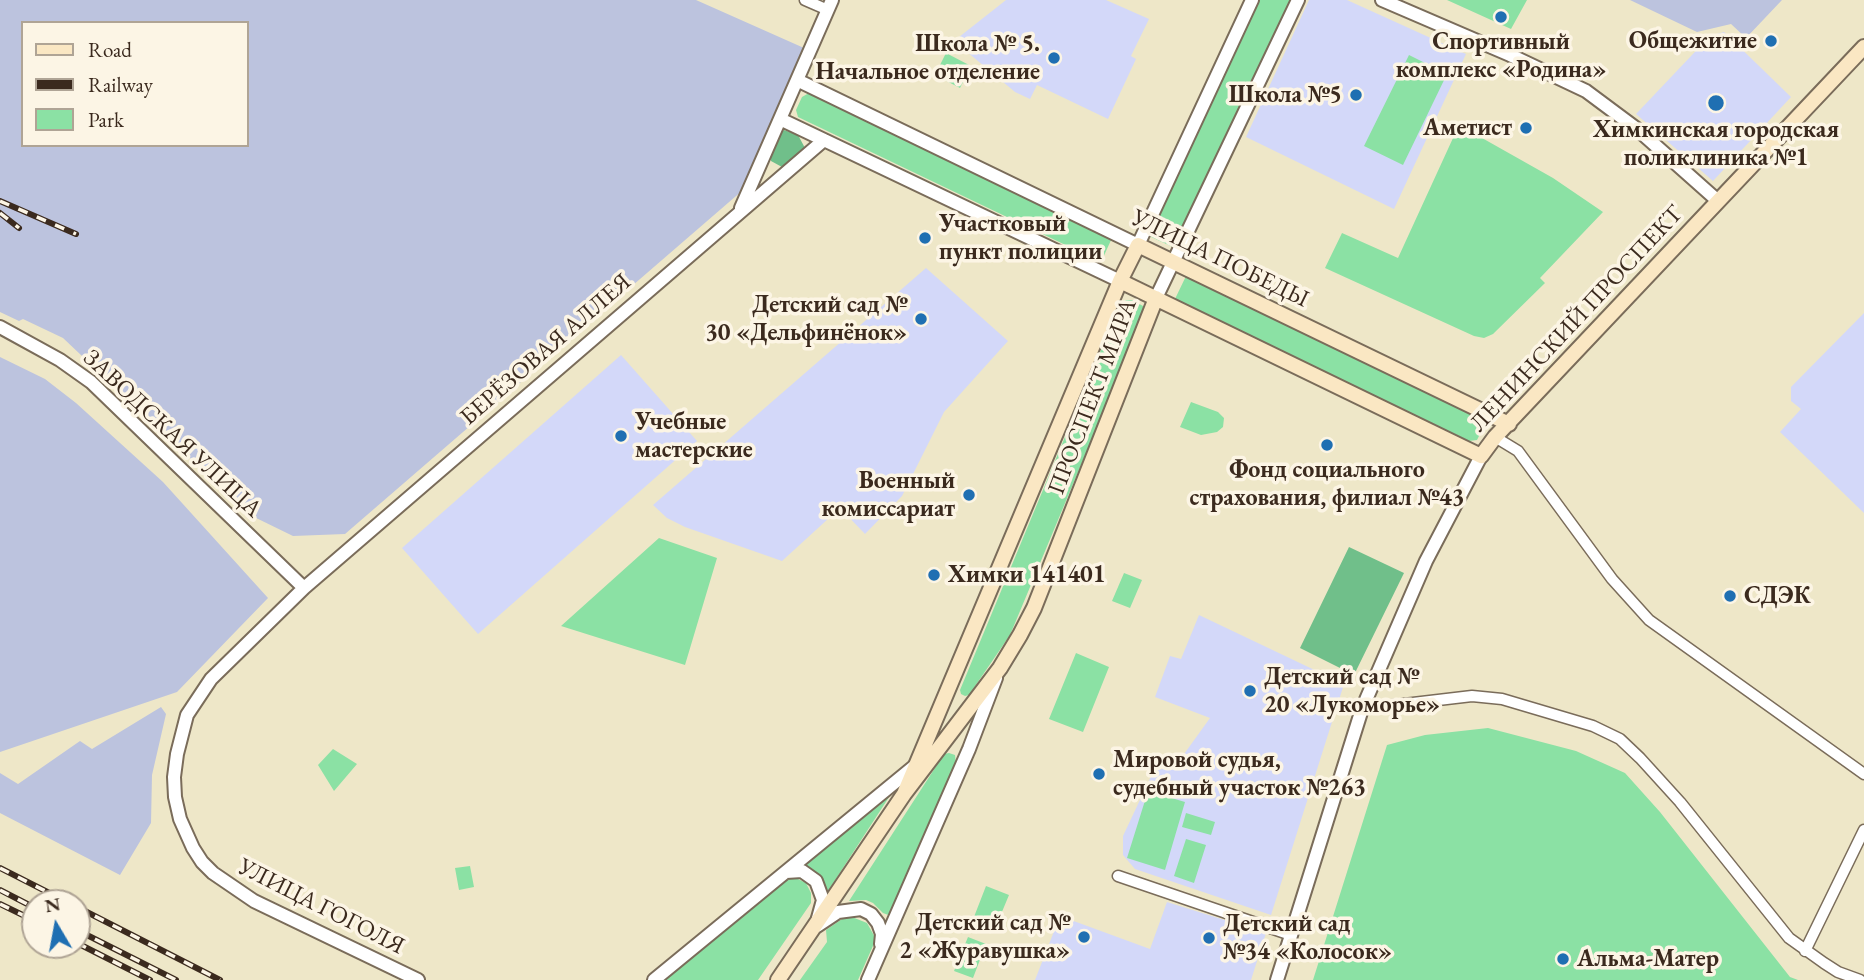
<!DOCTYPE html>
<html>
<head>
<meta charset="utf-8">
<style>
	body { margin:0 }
	#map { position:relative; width:1864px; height:980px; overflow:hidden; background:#eee7c8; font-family:"EB Garamond",serif }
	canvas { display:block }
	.legend { position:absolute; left:21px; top:21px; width:228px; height:126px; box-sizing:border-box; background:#fcf5e5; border:2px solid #afa495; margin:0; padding:9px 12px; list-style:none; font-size:21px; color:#3b2a1e }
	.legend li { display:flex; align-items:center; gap:14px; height:35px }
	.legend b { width:35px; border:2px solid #afa495 }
	.north { position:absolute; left:21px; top:889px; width:70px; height:70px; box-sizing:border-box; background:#fcf5e5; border:2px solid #afa495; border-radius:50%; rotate:350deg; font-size:19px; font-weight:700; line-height:28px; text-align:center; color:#3b2a1e }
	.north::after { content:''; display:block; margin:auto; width:24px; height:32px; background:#1f6fb2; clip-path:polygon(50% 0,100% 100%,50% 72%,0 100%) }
</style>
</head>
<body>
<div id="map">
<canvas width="1864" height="980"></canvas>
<ul class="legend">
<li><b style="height:9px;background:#fae7c3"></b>Road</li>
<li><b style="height:9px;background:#3b2a1e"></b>Railway</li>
<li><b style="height:19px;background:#8be1a4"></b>Park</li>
</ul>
<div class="north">N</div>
</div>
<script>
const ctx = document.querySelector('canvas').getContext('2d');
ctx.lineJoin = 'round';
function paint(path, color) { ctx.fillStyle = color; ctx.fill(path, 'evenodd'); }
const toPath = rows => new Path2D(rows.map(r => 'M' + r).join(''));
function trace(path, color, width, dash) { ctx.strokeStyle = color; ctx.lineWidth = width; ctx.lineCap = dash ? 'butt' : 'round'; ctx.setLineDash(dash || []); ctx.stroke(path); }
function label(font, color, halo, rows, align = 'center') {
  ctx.font = font + ' "EB Garamond",serif'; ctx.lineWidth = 7; ctx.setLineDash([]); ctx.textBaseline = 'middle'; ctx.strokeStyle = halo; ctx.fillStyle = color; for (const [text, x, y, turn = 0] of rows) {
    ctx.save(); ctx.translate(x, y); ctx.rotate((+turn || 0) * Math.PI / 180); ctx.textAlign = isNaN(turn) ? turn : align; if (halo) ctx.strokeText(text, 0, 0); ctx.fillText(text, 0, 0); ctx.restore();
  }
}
const built = toPath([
	[1006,0,1106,0,1149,19,1131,56,1136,59,1108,119,1037,85,1030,99,1015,92,954,41],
	[1309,0,1347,0,1466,54,1394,209,1246,137],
	[1724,32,1791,97,1713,181,1636,114,1710,36],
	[926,268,1008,341,944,412,902,496,865,534,840,508,782,561,685,527,667,518,653,505],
	[1864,313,1864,513,1780,432,1801,409,1791,401,1791,387],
	[621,355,697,441,478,634,402,548],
	[1199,615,1344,684,1271,915,1135,869,1123,855,1123,836,1154,770,1174,768,1210,718,1155,697,1170,656,1181,659],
	[1167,902,1266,933,1251,980,1035,980,1060,916,1150,949]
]);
const industrial = toPath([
	[0,0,696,0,804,48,743,190,345,534,293,536,250,515,63,338,23,319,19,321,0,312],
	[23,23,247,23,247,145,23,145],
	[1630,0,1782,0,1746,38,1731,24,1697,32],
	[0,357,45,379,76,403,163,482,268,598,177,692,0,752],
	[161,707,166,714,152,775,151,823,120,875,0,813,0,773,18,784,80,741,92,749]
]);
const green = toPath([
	[1259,0,1293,0,1175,248,1149,236],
	[1447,0,1527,0,1511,29],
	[946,53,971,66,960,88,935,75],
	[1409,55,1447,74,1403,165,1364,146],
	[809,93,1112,238,1101,262,798,117,796,110,802,97],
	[1459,125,1553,178,1603,212,1540,278,1545,283,1493,334,1484,338,1474,336,1325,268,1342,233,1398,258],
	[1187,274,1481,416,1485,424,1477,440,1469,441,1175,299],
	[1126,300,1132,300,1143,306,1144,314,1010,635,969,695,965,696,961,694,960,690,1118,309],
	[1191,402,1218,412,1224,418,1223,427,1217,432,1201,435,1180,427],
	[659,538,717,558,685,665,561,626],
	[1124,573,1142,580,1130,608,1112,601],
	[1076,653,1109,667,1083,732,1049,719],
	[1488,728,1576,751,1625,773,1660,812,1790,977,1798,980,1313,980,1387,745,1425,735],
	[333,749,357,764,334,791,318,765],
	[949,753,955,755,956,764,891,916,883,913,873,903,866,900,849,901,944,754],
	[893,791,828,891,820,876,811,870,794,867],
	[1148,791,1185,802,1165,870,1127,858],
	[1186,813,1215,822,1211,835,1182,827],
	[1186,839,1206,845,1194,883,1174,876],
	[470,866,474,887,459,890,455,868],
	[789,879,798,879,806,883,811,893,811,903,758,980,665,980,781,882],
	[986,886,1009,895,994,931,972,922],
	[852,917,867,923,876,939,858,980,800,980,827,942,826,930,842,919],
	[968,937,986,944,973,978,954,971]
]);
const forest = toPath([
	[784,130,798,135,805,148,782,167,771,161,771,146,777,134],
	[1349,547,1404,573,1354,675,1300,648]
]);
const minor = toPath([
	[805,0,828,10],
	[1495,437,1518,451,1612,579,1649,620,1864,774],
	[1362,709,1472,696,1502,699,1593,726,1620,739,1640,758,1680,802,1789,938,1824,963,1838,972,1860,980],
	[1118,876,1291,935],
	[1805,951,1864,830]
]);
const tertiary = toPath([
	[1382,0,1510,55,1586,91,1637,129,1718,201],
	[797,80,1138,245,1252,0],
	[780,119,1120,281],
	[741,208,832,0],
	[1156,298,1298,0],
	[0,327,60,360,91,382,304,588],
	[786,872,802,871,816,881,823,900,818,918],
	[817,926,838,912,861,909,871,914,878,923,882,934,881,944],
	[418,980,254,901,213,873,202,862,193,848,180,819,175,797,174,777,177,754,187,715,211,679,304,588,824,140],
	[654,980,916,765],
	[868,980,969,749,996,678],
	[1277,980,1362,709,1426,561,1481,456]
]);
const secondary = toPath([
	[1120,281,1481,456,1495,437,1864,47],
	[904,794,1120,281,1138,245,1509,424],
	[778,980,904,794,1000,668,1020,635,1034,608,1156,298]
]);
const rail = toPath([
	[0,201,76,234],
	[0,213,19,228],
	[0,868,69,903],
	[0,890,35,908],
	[0,904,35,921],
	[77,907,220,980],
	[77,930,176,980],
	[77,943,150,980]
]);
const markers = [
	[1501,17,7,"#1f6fb2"],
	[1771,41,7,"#1f6fb2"],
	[1054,58,7,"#1f6fb2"],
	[1356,95,7,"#1f6fb2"],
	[1716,103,9,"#1f6fb2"],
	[1526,128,7,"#1f6fb2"],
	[925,238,7,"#1f6fb2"],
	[921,319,7,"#1f6fb2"],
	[621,436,7,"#1f6fb2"],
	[1327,445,7,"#1f6fb2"],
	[969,495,7,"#1f6fb2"],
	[934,575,7,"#1f6fb2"],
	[1730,596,7,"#1f6fb2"],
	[1250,691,7,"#1f6fb2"],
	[1099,774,7,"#1f6fb2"],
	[1084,937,7,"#1f6fb2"],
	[1209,938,7,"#1f6fb2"],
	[1563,959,7,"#1f6fb2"]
];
const poiNames = [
	["Общежитие",1757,41,"right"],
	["Спортивный",1501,42,"center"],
	["комплекс «Родина»",1501,70,"center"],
	["Школа № 5.",1040,44,"right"],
	["Начальное отделение",1040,72,"right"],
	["Школа №5",1342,95,"right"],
	["Аметист",1512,128,"right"],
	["Химкинская городская",1716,130,"center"],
	["поликлиника №1",1716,158,"center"],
	["Участковый",939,224],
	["пункт полиции",939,252],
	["Детский сад №",907,305,"right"],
	["30 «Дельфинёнок»",907,333,"right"],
	["Учебные",635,422],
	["мастерские",635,450],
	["Фонд социального",1327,470,"center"],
	["страхования, филиал №43",1327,498,"center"],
	["Военный",955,481,"right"],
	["комиссариат",955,509,"right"],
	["Химки 141401",948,575],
	["СДЭК",1744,596],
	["Детский сад №",1264,677],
	["20 «Лукоморье»",1264,705],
	["Мировой судья,",1113,760],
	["судебный участок №263",1113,788],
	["Детский сад №",1070,923,"right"],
	["2 «Журавушка»",1070,951,"right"],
	["Детский сад",1223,924],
	["№34 «Колосок»",1223,952],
	["Альма-Матер",1577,959]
];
const streetNames = [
	["УЛИЦА ПОБЕДЫ",1220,259,26],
	["ЛЕНИНСКИЙ ПРОСПЕКТ",1577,319,-47],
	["БЕРЁЗОВАЯ АЛЛЕЯ",546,350,-41],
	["ПРОСПЕКТ МИРА",1093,397,-69],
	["ЗАВОДСКАЯ УЛИЦА",172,434,43],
	["УЛИЦА ГОГОЛЯ",321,907,27]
];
paint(built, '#d3d8f9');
paint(industrial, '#bcc3de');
paint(green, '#8be1a4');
paint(forest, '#70bf8a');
trace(minor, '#7a6c5a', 13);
trace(tertiary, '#7a6c5a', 16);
trace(secondary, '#7a6c5a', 18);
trace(minor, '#fff', 10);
trace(tertiary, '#fff', 12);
trace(secondary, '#fae7c3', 14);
trace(rail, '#3b2a1e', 6);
trace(rail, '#fcf5e5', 3.5, [10]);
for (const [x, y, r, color] of markers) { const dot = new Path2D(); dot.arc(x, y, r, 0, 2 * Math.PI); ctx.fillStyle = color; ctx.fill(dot); trace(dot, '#fcf5e5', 2.5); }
label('bold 24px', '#3b2a1e', '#fcf5e5', poiNames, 'left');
label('24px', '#3b2a1e', '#fcf5e5', streetNames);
</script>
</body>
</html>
